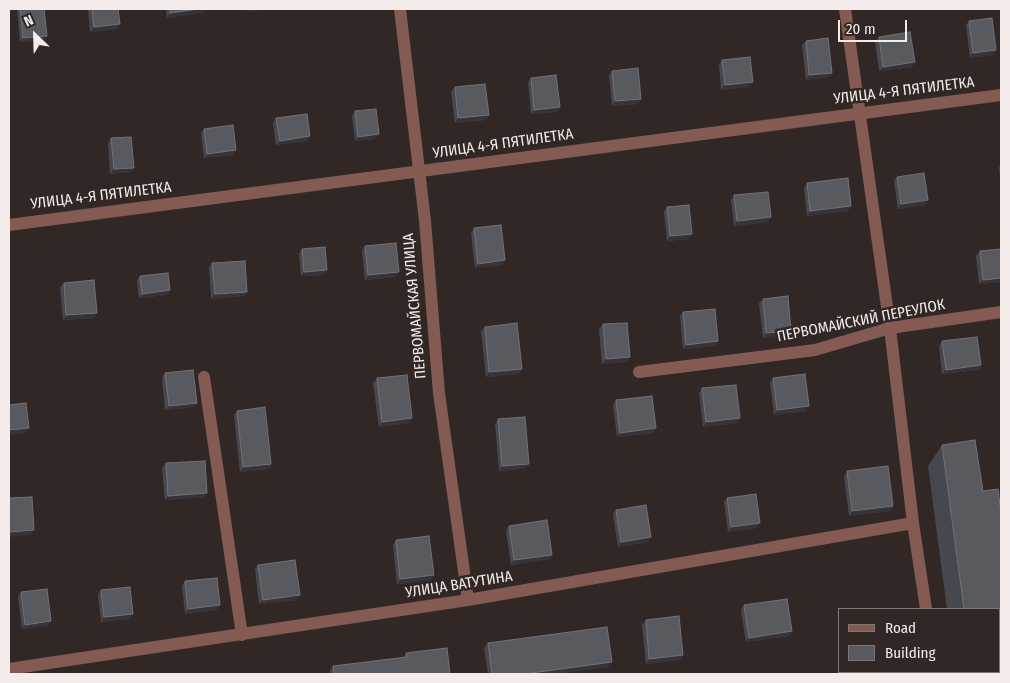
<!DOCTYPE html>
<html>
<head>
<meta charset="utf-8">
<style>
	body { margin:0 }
	#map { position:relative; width:1010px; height:683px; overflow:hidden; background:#312826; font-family:"Fira Sans Condensed",sans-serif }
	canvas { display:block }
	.frame { position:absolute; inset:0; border:10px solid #f3eceb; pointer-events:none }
	.legend { position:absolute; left:838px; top:608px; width:162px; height:65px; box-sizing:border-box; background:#312826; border:1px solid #7f7675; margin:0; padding:6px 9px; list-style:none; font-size:15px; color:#f3eceb }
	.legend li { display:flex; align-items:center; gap:10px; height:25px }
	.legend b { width:25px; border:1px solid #7f7675 }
	.north { position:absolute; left:10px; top:10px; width:50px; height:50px; -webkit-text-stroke:4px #312826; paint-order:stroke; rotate:336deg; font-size:14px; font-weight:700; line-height:20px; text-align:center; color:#f3eceb }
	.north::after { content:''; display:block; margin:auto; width:18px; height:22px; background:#f3eceb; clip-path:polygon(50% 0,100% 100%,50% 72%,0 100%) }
	.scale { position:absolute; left:838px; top:20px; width:69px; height:22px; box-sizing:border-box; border:2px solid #f3eceb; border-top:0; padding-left:6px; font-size:15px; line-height:18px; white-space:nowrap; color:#f3eceb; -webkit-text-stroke:4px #312826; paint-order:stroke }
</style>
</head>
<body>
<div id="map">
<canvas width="1010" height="683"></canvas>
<div class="frame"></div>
<ul class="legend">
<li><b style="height:6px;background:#845a52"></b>Road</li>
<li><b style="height:14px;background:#595a60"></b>Building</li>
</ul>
<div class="north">N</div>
<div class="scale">20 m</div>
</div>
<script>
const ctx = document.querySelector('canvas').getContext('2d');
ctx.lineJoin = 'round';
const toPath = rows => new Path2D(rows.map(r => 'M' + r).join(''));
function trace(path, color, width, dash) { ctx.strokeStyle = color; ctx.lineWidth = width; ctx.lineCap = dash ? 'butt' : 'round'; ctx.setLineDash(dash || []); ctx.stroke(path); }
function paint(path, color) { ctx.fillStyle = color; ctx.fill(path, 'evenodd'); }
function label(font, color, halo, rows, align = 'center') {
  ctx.font = font + ' "Fira Sans Condensed",sans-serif'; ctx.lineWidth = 5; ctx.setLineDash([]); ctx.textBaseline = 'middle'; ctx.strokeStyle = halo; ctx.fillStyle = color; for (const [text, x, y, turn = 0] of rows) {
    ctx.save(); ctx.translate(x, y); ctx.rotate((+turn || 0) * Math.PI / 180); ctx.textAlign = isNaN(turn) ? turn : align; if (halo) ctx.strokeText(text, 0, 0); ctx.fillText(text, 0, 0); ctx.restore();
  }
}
const minor = toPath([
	[400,9,425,221,439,393,468,600],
	[845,9,890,328,913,523,926,609],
	[9,225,1001,95],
	[639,372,815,350,890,328,1001,312],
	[204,377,242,635],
	[9,669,468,600,913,523],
	[935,672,935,674]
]);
const wall = toPath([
	[17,9,44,9,47,36,44,40,20,42],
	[88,9,118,9,117,29,90,32],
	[166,9,206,9,204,12,167,18],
	[969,21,996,50,993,55,970,58,966,25],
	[879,37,912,67,879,71,875,41],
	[806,41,832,73,828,77,806,80,802,45],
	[722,60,753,82,749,87,721,90,719,64],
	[612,71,641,99,638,104,612,106,609,75],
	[531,78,560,107,556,112,531,114,528,82],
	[455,87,489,115,486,120,455,123,451,92],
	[355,111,375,139,355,141,352,116],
	[276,118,310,136,307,141,276,145,273,123],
	[204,129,233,155,204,158,201,133],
	[111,138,131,172,110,174,108,143],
	[1001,164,1001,185,999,167],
	[897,177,928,200,925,205,898,209,894,181],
	[807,183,848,211,807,216,804,188],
	[734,195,771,217,768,222,734,226,731,200],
	[667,207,688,239,667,241,664,212],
	[474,228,505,260,502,265,475,268,471,233],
	[365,246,396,277,365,280,362,250],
	[302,249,324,275,301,276,299,254],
	[980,251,1001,278,1001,282,979,284,976,256],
	[212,263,247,292,244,296,211,299,209,267],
	[140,276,170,290,167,295,139,298,137,280],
	[64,283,94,318,63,320,60,287],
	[763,299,791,331,788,335,763,338,759,303],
	[683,312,718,341,715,346,683,349,680,316],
	[603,324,626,362,602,364,599,329],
	[485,327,522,369,518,374,486,377,481,331],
	[942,341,981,365,978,370,942,374,939,346],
	[165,373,197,403,194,407,165,410,162,378],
	[377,378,409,423,379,427,373,383],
	[773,378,806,411,774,415,770,383],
	[702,388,740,418,737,423,703,427,699,393],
	[616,400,656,428,653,433,617,437,613,405],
	[237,411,271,464,268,469,240,472,234,415],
	[498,419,526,468,499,471,495,424],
	[975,440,983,491,998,489,1001,513,1001,674,955,674,955,672,999,672,999,609,947,609,928,466,942,445],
	[166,463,204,497,165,500,162,468],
	[847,471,893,506,890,511,849,516,844,476],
	[727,498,756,528,728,532,724,502],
	[616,510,648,542,618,547,613,514],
	[509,526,552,555,549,559,511,565,506,531],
	[396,540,434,575,431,580,397,584,393,545],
	[258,565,296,600,259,604,255,569],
	[185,581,217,610,185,614,182,586],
	[101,590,133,614,129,619,101,622,98,595],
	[21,592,51,621,47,626,22,629,18,597],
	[744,605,792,631,789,636,746,642,741,610],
	[646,620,680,660,646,664,642,625],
	[488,643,608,667,554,674,488,674,484,648],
	[406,653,450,674,330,674,330,670,333,666,403,658]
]);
const shadedWall = toPath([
	[199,9,206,9,204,12,167,18,170,13],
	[248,9,268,9,246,12],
	[120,24,117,29,90,32,94,27],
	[47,36,44,40,20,42,23,38],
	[996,50,993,55,970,58,973,53],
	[915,62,912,67,879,71,883,67],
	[832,73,828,77,806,80,809,75],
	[753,82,749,87,721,90,725,85],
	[641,99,638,104,612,106,615,101],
	[560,107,556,112,531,114,534,110],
	[489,115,486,120,455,123,458,118],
	[379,134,375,139,355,141,358,137],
	[310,136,307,141,276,145,280,141],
	[236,150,233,155,204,158,207,154],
	[134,168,131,172,110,174,114,169],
	[928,200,925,205,898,209,901,204],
	[851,206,848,211,807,216,810,211],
	[771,217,768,222,734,226,737,221],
	[692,234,688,239,667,241,670,236],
	[505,260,502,265,475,268,478,264],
	[327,270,324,275,301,276,304,272],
	[399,272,396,277,365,280,368,275],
	[1001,278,1001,282,979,284,983,280],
	[170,290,167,295,139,298,142,294],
	[247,292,244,296,211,299,215,294],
	[97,313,94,318,63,320,66,315],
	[791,331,788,335,763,338,766,333],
	[718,341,715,346,683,349,686,345],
	[630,357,626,362,602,364,606,359],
	[981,365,978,370,942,374,946,370],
	[522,369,518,374,486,377,489,372],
	[197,403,194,407,165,410,169,406],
	[809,406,806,411,774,415,777,410],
	[412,418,409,423,379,427,382,422],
	[740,418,737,423,703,427,706,422],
	[29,428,25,433,9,435,9,430],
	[656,428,653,433,617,437,620,433],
	[271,464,268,469,240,472,243,467],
	[529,464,526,468,499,471,502,466],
	[207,493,204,497,165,500,168,496],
	[893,506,890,511,849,516,852,511],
	[760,523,756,528,728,532,731,527],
	[34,530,31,535,9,537,9,532],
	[651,537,648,542,618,547,621,542],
	[552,555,549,559,511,565,514,560],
	[434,575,431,580,397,584,400,579],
	[300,595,296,600,259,604,263,600],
	[220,605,217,610,185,614,188,609],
	[133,614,129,619,101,622,104,617],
	[51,621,47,626,22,629,25,625],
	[792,631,789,636,746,642,749,638],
	[683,655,680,660,646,664,649,659],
	[612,662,608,667,554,674,524,674]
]);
const building = toPath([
	[20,9,44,9,47,36,23,38,20,9],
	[92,9,118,9,120,24,94,27,92,9],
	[170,9,199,9,170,13,170,9],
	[992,18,996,50,973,53,969,21,992,18],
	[910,32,915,62,883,67,879,37,910,32],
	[828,38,832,73,809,75,806,41,828,38],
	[750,57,753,82,725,85,722,60,750,57],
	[638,68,641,99,615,101,612,71,638,68],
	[556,75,560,107,534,110,531,78,556,75],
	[485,84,489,115,458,118,455,87,485,84],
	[376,109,379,134,358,137,355,111,376,109],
	[307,114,310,136,280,141,276,118,307,114],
	[233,125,236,150,207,154,204,129,233,125],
	[131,137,134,168,114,169,111,138,131,137],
	[924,173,928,200,901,204,897,177,924,173],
	[848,178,851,206,810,211,807,183,848,178],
	[768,192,771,217,737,221,734,195,768,192],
	[689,205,692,234,670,236,667,207,689,205],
	[501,225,505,260,478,264,474,228,501,225],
	[396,243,399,272,368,275,365,246,396,243],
	[325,247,327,270,304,272,302,249,325,247],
	[1001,249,1001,278,983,280,980,251,1001,249],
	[245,261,247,292,215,294,212,263,245,261],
	[168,273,170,290,142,294,140,276,168,273],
	[94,280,97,313,66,315,64,283,94,280],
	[788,296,791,331,766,333,763,299,788,296],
	[715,309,718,341,686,345,683,312,715,309],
	[517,323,522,369,489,372,485,327,517,323],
	[627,323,630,357,606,359,603,324,627,323],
	[977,337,981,365,946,370,942,341,977,337],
	[193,370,197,403,169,406,165,373,193,370],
	[805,374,809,406,777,410,773,378,805,374],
	[407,375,412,418,382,422,377,378,407,375],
	[736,385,740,418,706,422,702,388,736,385],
	[652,396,656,428,620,433,616,400,652,396],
	[26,403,29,428,9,430,9,405,26,403],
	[265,407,271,464,243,467,237,411,265,407],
	[525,417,529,464,502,466,498,419,525,417],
	[975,440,983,491,998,489,1001,513,1001,674,973,674,972,672,999,672,999,609,964,609,942,445,975,440],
	[205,461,207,493,168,496,166,463,205,461],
	[888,466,893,506,852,511,847,471,888,466],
	[756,494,760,523,731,527,727,498,756,494],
	[32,497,34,530,9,532,9,498,32,497],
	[646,505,651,537,621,542,616,510,646,505],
	[547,520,552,555,514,560,509,526,547,520],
	[429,536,434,575,400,579,396,540,429,536],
	[295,560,300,595,263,600,258,565,295,560],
	[217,578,220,605,188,609,185,581,217,578],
	[130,587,133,614,104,617,101,590,130,587],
	[47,589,51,621,25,625,21,592,47,589],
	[787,599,792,631,749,638,744,605,787,599],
	[679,616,683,655,649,659,646,620,679,616],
	[607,627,612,662,524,674,492,674,488,643,607,627],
	[447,648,450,674,334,674,333,666,407,657,406,653,447,648]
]);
const streetNames = [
	["УЛИЦА 4-Я ПЯТИЛЕТКА",904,91,-7],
	["УЛИЦА 4-Я ПЯТИЛЕТКА",503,144,-8],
	["УЛИЦА 4-Я ПЯТИЛЕТКА",101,196,-7],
	["ПЕРВОМАЙСКАЯ УЛИЦА",415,306,-95],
	["ПЕРВОМАЙСКИЙ ПЕРЕУЛОК",861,321,-11],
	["УЛИЦА ВАТУТИНА",459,585,-9]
];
trace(minor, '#845a52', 12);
paint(wall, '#464850');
paint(shadedWall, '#363438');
paint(building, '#595a60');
trace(building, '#717176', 1);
label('15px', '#f3eceb', '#312826', streetNames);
</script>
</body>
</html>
